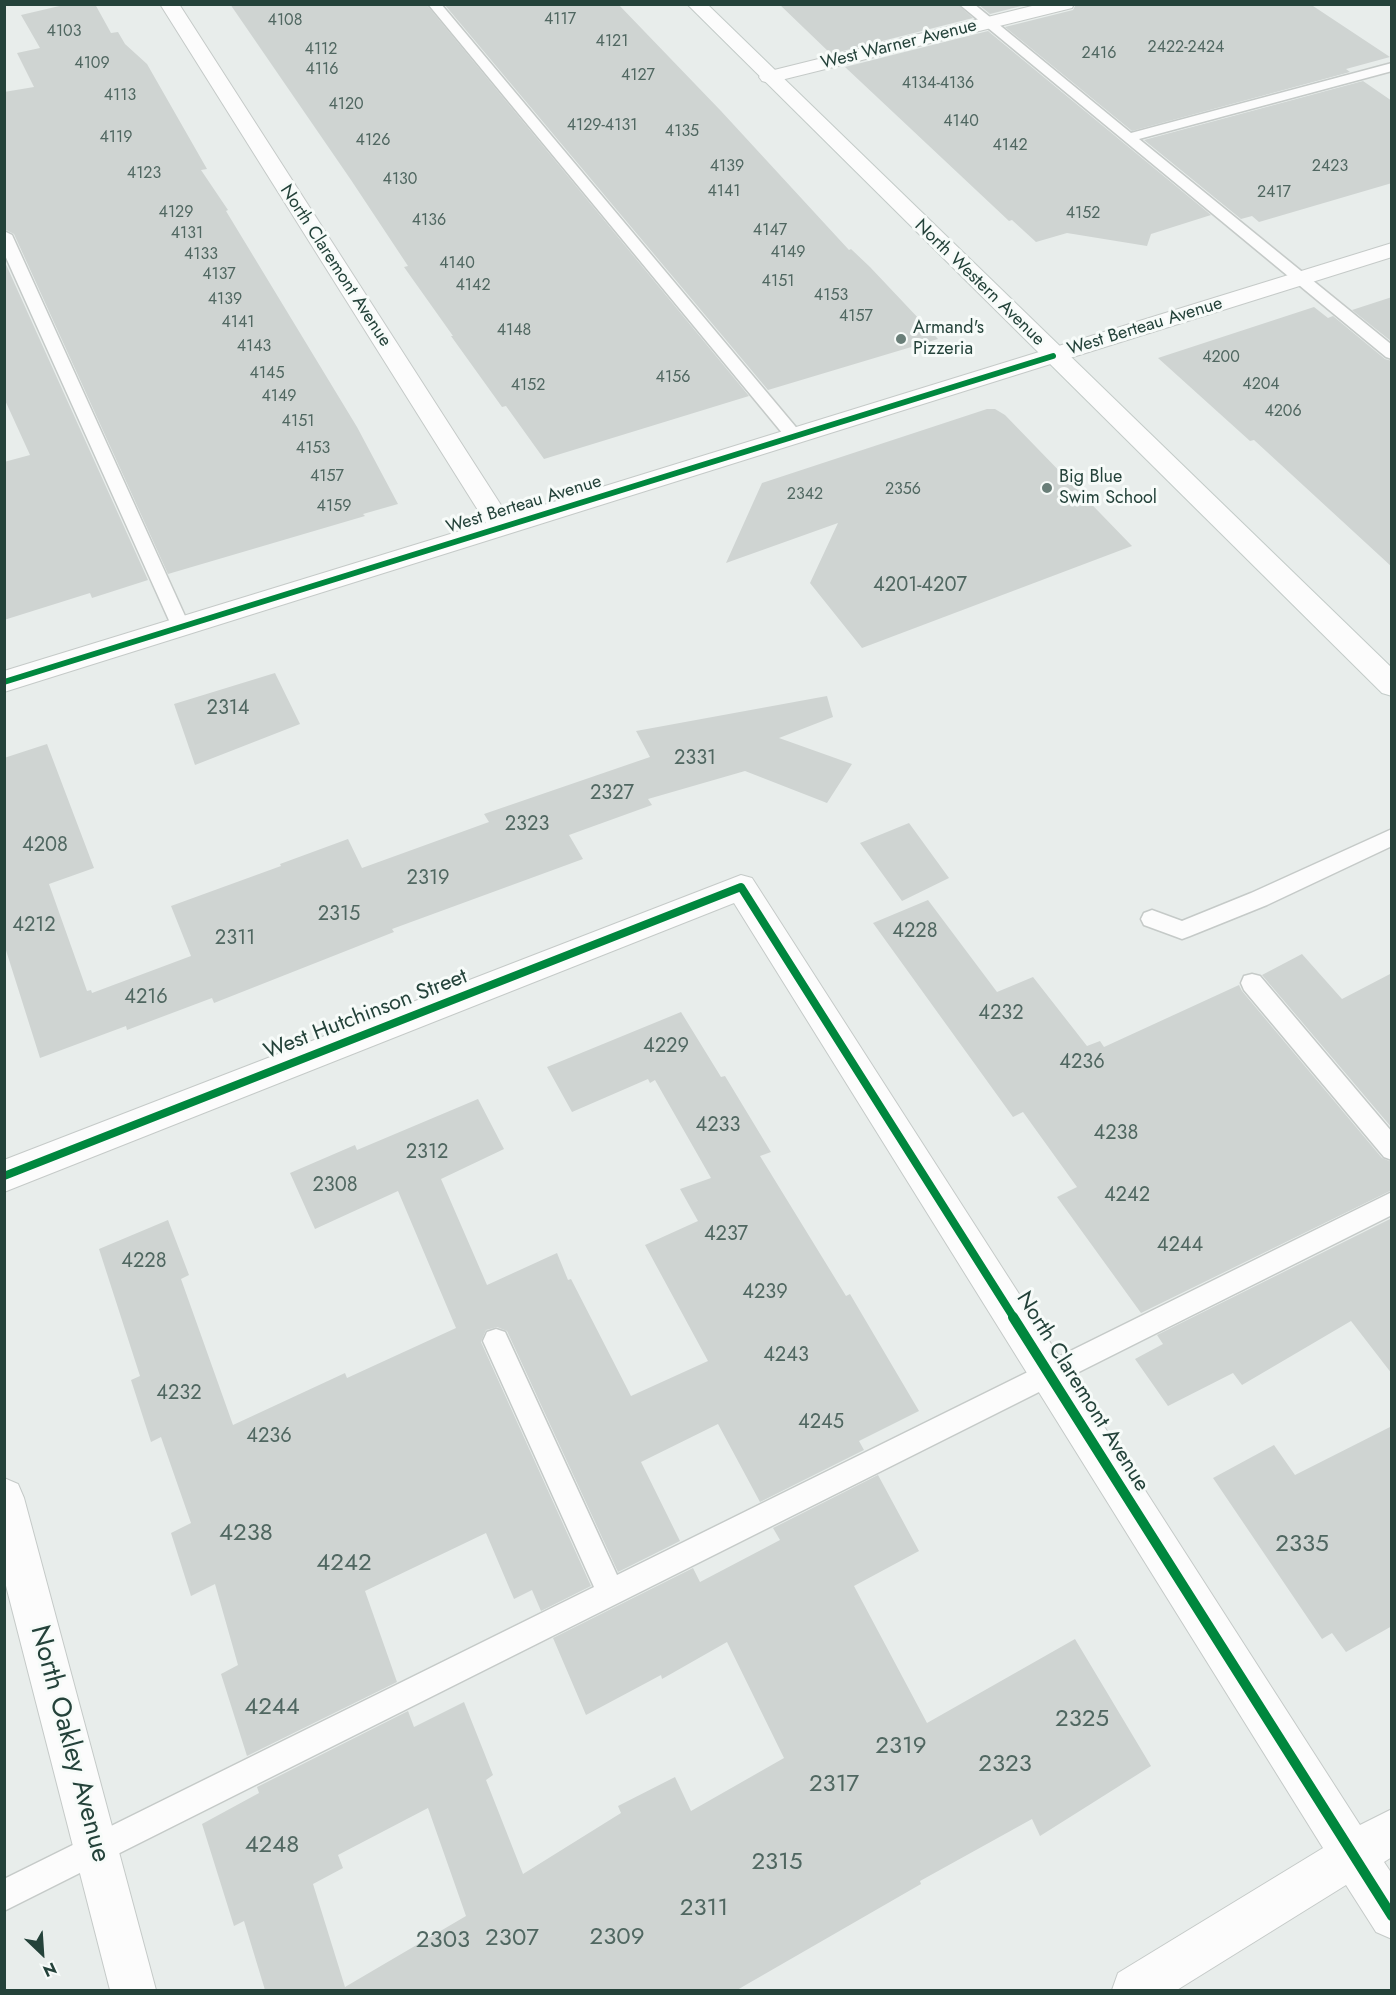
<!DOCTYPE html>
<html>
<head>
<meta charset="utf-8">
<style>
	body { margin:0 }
	#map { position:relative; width:1396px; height:1995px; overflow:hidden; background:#e8edeb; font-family:Jost,sans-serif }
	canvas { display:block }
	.frame { position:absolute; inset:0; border:6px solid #24423a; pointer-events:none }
	.north { position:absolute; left:12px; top:1923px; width:60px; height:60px; -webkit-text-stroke:4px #f7fbf9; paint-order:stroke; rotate:155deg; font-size:16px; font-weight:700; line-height:24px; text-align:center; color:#24423a }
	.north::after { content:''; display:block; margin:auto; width:21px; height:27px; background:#24423a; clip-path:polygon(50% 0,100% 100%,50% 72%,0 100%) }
</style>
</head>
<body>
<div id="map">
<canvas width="1396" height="1995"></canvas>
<div class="frame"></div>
<div class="north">N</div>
</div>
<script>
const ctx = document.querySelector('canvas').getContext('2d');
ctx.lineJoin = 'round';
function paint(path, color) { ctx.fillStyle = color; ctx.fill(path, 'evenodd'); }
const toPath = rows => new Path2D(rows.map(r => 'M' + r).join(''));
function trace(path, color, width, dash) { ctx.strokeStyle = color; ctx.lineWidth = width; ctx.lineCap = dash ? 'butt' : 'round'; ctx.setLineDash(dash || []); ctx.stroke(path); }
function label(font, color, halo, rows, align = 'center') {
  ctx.font = font + ' Jost,sans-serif'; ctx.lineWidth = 6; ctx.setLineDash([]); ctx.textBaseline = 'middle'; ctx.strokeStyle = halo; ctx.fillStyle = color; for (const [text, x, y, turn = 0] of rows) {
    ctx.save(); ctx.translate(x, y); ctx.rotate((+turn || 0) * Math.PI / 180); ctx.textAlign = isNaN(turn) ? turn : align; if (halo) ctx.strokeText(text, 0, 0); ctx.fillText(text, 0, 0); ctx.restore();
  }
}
const building = toPath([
	[68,4,95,4,111,33,118,32,125,44,147,64,207,169,201,170,228,210,226,211,357,427,398,504,363,514,365,516,168,574,14,234,4,229,4,92,34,87,17,53,40,48,21,15],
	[230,4,426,4,749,396,544,459,506,406,502,407,451,336,453,336,404,267,408,266,351,180],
	[444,4,618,4,721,111,849,250,851,249,870,267,938,339,768,390],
	[779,4,957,4,973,18,831,54],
	[978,4,1029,4,990,14],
	[1076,4,1310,4,1390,57,1346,69,1350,72,1132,131,1005,27,1073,10],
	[988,31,1211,215,1151,234,1147,246,1067,233,1036,242,1012,220,1009,221,845,67],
	[1363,81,1392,101,1392,183,1259,222,1252,216,1241,219,1144,140],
	[4,260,148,580,92,598,90,593,4,620,4,462,30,455,4,398],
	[1392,297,1392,342,1352,310],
	[1314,307,1328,318,1333,316,1385,359,1392,361,1392,567,1254,440,1250,441,1158,358],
	[987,409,995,409,1005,415,1132,546,862,648,810,583,838,523,726,563,762,483],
	[275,673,300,724,195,765,174,704],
	[827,696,833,717,779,738,852,764,827,803,745,771,648,799,652,805,569,835,583,859,392,929,394,932,214,1003,212,998,127,1030,126,1026,40,1058,4,944,4,758,47,744,94,868,49,884,87,991,91,990,92,993,191,956,171,906,281,866,280,864,348,839,362,868,489,822,484,814,650,757,636,731],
	[909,823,949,878,902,901,860,843],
	[928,900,997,992,1033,977,1087,1046,1100,1041,1104,1047,1239,985,1242,991,1382,1158,1392,1162,1392,1190,1141,1313,1057,1197,1077,1187,1023,1112,1013,1117,873,923],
	[1302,954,1342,999,1392,973,1392,1128,1262,975],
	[681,1012,721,1077,725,1076,771,1152,760,1156,846,1296,850,1294,919,1411,859,1441,864,1450,760,1502,718,1424,641,1462,680,1541,618,1572,507,1331,497,1327,486,1330,481,1342,591,1586,541,1611,532,1590,514,1599,486,1533,365,1591,397,1682,247,1756,221,1674,238,1665,215,1584,191,1596,171,1533,191,1523,161,1437,151,1442,131,1380,140,1376,99,1249,168,1220,189,1275,181,1279,233,1425,345,1373,347,1378,456,1328,398,1191,315,1229,290,1173,355,1145,357,1150,478,1099,504,1149,441,1179,487,1285,557,1253,568,1280,571,1279,631,1396,708,1361,645,1245,698,1221,680,1189,711,1178,655,1080,650,1083,648,1079,572,1112,547,1067],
	[1392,1218,1392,1374,1351,1321,1242,1385,1233,1373,1168,1406,1135,1359,1163,1344,1157,1335],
	[1392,1426,1392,1626,1346,1652,1332,1633,1322,1639,1213,1478,1274,1445,1295,1475],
	[878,1475,919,1551,854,1586,927,1723,1075,1639,1151,1766,1040,1836,1032,1819,920,1881,921,1884,737,1990,265,1990,244,1921,234,1926,202,1824,259,1793,257,1787,408,1711,414,1727,464,1702,493,1775,486,1780,523,1874,621,1813,618,1806,675,1777,691,1811,784,1758,727,1642,662,1679,661,1675,586,1715,553,1638,693,1568,700,1582,780,1540,773,1528],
	[428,1808,466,1916,345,1987,313,1884,343,1868,338,1855]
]);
const lane = toPath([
	[428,4,441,4,800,432,803,436,800,440,788,440,428,4],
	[959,4,974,4,1131,133,1392,63,1392,71,1139,139,1392,345,1392,359,1386,357,959,4],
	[4,231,12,235,190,627,188,632,181,634,174,632,172,627,4,253,4,231],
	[1392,829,1392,846,1267,905,1190,936,1182,939,1174,936,1144,925,1141,919,1144,913,1152,910,1182,921,1251,893,1392,829],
	[1252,974,1260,976,1392,1132,1392,1160,1384,1157,1244,990,1241,983,1244,976,1252,974],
	[1392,1192,1392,1215,4,1911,4,1879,594,1587,483,1341,487,1332,496,1329,505,1332,617,1575,1392,1192]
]);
const street = toPath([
	[160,4,179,4,508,516,1392,243,1392,257,4,692,4,671,486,523,160,4],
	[1040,4,1074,4,1072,8,769,83,762,81,759,77,762,73,1040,4],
	[741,875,752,878,1360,1825,1392,1809,1392,1857,1384,1862,1392,1874,1392,1939,1376,1932,1346,1885,1177,1990,1112,1990,1118,1973,1323,1848,734,903,4,1192,4,1160,741,875],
	[4,1478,18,1484,24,1498,156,1990,110,1990,4,1578,4,1478]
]);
const secondary = toPath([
	[687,4,707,4,1392,668,1392,696,1382,693,687,4]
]);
const cyclewayFar2 = toPath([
	[4,682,1053,356]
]);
const cyclewayFar1 = toPath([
	[4,1176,741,887,1014,1318]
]);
const cycleway = toPath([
	[1013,1317,1392,1916]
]);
const markers = [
	[901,339,6,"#697e78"],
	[1047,488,6,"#697e78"]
];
const farNumbernames = [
	["4117",560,20],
	["4108",285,21],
	["4103",64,32],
	["4121",612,42],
	["2422-2424",1186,48],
	["4112",321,50],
	["2416",1099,54],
	["4109",92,64],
	["4116",322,70],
	["4127",638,76],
	["4134-4136",938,84],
	["4113",120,96],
	["4120",346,105],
	["4140",961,122],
	["4129-4131",602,126],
	["4135",682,132],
	["4119",116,138],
	["4126",373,141],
	["4142",1010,146],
	["4139",727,167],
	["2423",1330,167],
	["4123",144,174],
	["4130",400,180],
	["4141",724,192],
	["2417",1274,193],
	["4129",176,213],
	["4152",1083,214],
	["4136",429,221],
	["4147",770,231],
	["4131",187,234],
	["4149",788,253],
	["4133",201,255],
	["4140",457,264],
	["4137",219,275],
	["4151",778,282],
	["4142",473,286],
	["4153",831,296],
	["4139",225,300],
	["4157",856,317],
	["4141",238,323],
	["4148",514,331],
	["4143",254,347],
	["4200",1221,358],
	["4145",267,374],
	["4156",673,378],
	["4204",1261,385],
	["4152",528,386],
	["4149",279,397],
	["4206",1283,412],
	["4151",298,422],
	["4153",313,449],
	["4157",327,477],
	["2356",903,490],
	["2342",805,495],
	["4159",334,507]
];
const farStreetnames = [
	["West Warner Avenue",899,45,-14],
	["North Claremont Avenue",335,266,57],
	["North Western Avenue",979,283,44],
	["West Berteau Avenue",1145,327,-17],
	["West Berteau Avenue",524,505,-17]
];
const farPoinames = [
	["Armand's",913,329],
	["Pizzeria",913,350],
	["Big Blue",1059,478],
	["Swim School",1059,499]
];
const numberNames = [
	["4201-4207",920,586],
	["2314",228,709],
	["2331",695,759],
	["2327",612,794],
	["2323",527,825],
	["4208",45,846],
	["2319",428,879],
	["2315",339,915],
	["4212",34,926],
	["4228",915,932],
	["2311",235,939],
	["4216",146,998],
	["4232",1001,1014],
	["4229",666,1047],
	["4236",1082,1063],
	["4233",718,1126],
	["4238",1116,1134],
	["2312",427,1153],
	["2308",335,1186],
	["4242",1127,1196],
	["4237",726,1235],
	["4244",1180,1246],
	["4228",144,1262],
	["4239",765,1293],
	["4243",786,1356],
	["4232",179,1394],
	["4245",821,1423],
	["4236",269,1437]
];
const streetNames = [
	["West Hutchinson Street",366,1015,-21],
	["North Claremont Avenue",1082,1392,58]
];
const nearNumbernames = [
	["4238",246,1534],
	["2335",1302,1545],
	["4242",344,1564],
	["4244",272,1708],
	["2325",1082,1720],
	["2319",901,1747],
	["2323",1005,1765],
	["2317",834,1785],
	["4248",272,1846],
	["2315",777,1863],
	["2311",704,1909],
	["2309",617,1938],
	["2307",512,1939],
	["2303",443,1941]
];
const nearStreetnames = [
	["North Oakley Avenue",69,1744,75]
];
paint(building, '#cfd4d2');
trace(lane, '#c5cac8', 3);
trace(street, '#c5cac8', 2);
trace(secondary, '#c3cbc8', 2);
paint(lane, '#fcfcfc');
paint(street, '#fcfcfc');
paint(secondary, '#fcfcfc');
trace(cyclewayFar2, '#00873e', 6);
trace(cyclewayFar1, '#00873e', 8);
trace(cycleway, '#00873e', 10);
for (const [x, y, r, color] of markers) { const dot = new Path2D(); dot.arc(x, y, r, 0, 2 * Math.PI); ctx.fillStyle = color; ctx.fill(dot); trace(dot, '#f7fbf9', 2); }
label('16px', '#506761', null, farNumbernames);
label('18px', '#24423a', '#f7fbf9', farStreetnames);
label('18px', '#24423a', '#f7fbf9', farPoinames, 'left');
label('20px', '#506761', null, numberNames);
label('22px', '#24423a', '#f7fbf9', streetNames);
label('24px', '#506761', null, nearNumbernames);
label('27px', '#24423a', '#f7fbf9', nearStreetnames);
</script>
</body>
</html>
